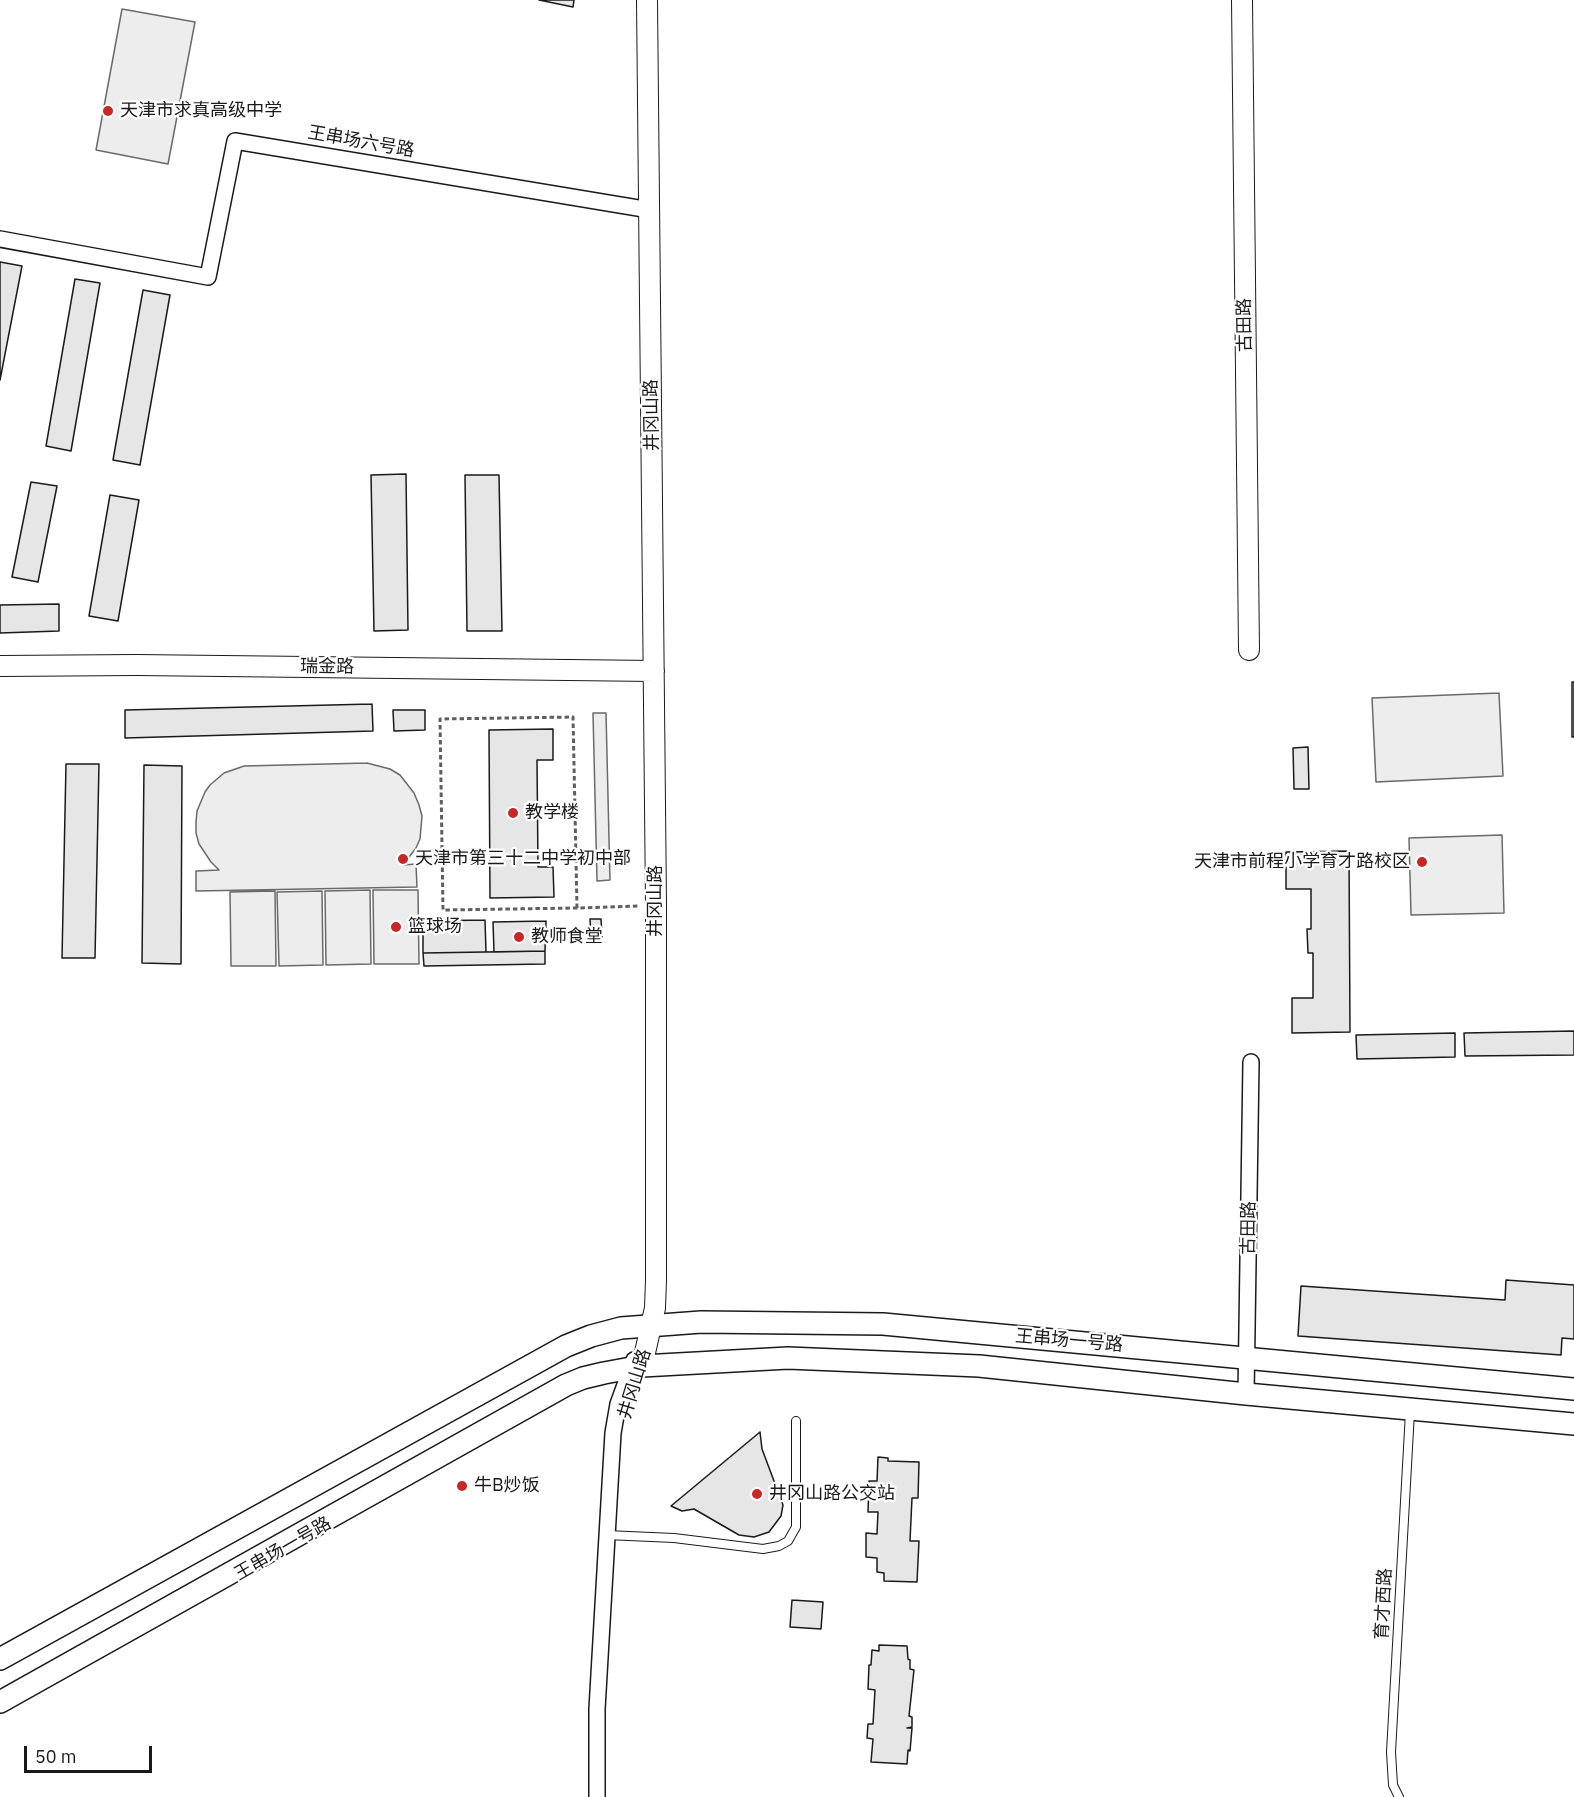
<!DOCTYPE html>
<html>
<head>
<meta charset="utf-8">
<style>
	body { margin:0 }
	#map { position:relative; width:1574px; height:1797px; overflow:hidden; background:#fff; font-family:"IBM Plex Sans",sans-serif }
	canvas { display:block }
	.scale { position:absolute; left:24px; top:1746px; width:128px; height:27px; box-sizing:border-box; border:3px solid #1a1a1a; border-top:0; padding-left:8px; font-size:18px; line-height:21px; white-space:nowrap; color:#1a1a1a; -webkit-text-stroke:4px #fff; paint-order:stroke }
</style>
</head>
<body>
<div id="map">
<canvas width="1574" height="1797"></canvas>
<div class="scale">50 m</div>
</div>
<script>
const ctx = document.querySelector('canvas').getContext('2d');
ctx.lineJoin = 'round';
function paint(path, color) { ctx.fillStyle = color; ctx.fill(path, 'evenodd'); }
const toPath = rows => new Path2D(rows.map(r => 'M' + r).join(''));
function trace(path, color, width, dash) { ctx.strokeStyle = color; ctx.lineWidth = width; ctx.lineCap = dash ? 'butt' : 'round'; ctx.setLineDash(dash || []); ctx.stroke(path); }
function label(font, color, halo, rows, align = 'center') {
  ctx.font = font + ' "IBM Plex Sans","Noto Sans SC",sans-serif'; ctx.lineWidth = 4.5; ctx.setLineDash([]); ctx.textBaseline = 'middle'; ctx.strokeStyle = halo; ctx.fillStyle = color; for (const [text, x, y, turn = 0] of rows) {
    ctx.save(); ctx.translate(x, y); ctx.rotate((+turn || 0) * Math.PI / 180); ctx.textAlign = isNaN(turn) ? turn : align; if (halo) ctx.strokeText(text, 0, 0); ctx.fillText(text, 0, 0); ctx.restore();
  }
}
const built = toPath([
	[122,9,195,22,168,164,96,150,122,9],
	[1499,693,1503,776,1376,782,1372,698,1499,693],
	[593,713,606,713,610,880,597,881,593,713],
	[367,763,390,769,400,775,414,793,419,805,422,816,420,839,416,848,403,865,416,864,417,887,196,891,196,871,219,870,211,862,199,844,196,833,196,822,197,811,205,792,210,785,224,773,244,766,367,763],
	[1502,835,1504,913,1411,915,1409,838,1502,835],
	[370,890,371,964,326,965,325,891,370,890],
	[373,890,418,890,419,964,374,964,373,890],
	[275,891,276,966,231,966,230,892,275,891],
	[322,891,323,965,279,966,277,892,322,891]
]);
const building = toPath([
	[539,0,574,0,573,7,539,0],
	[0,262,22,266,0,380,0,262],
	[75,279,100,283,71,451,46,446,75,279],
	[143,290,170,295,140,465,113,460,143,290],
	[406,474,408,630,374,631,371,475,406,474],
	[465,475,499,475,502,631,467,631,465,475],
	[31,482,57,486,38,582,12,577,31,482],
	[110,495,139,500,118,621,89,616,110,495],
	[59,604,59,631,0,633,0,605,59,604],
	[1572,682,1574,682,1574,737,1572,737,1572,682],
	[372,704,373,731,125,738,125,710,372,704],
	[393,710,425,710,425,730,394,731,393,710],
	[553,729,553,760,537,760,538,867,553,867,554,897,490,898,489,730,553,729],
	[1308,747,1309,789,1294,789,1293,748,1308,747],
	[66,764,99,764,95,958,62,958,66,764],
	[144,765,182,766,181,964,142,963,144,765],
	[1349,851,1350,1032,1292,1033,1292,998,1313,998,1313,953,1308,953,1307,929,1311,929,1311,889,1286,889,1286,852,1349,851],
	[590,919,601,919,602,937,591,938,590,919],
	[485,920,486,952,423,953,423,921,485,920],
	[546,921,545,951,494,952,493,922,546,921],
	[545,951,545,964,424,966,423,953,545,951],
	[1574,1031,1574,1055,1465,1056,1464,1033,1574,1031],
	[1455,1033,1455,1057,1357,1059,1356,1035,1455,1033],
	[1506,1280,1574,1285,1574,1339,1562,1338,1561,1355,1298,1336,1301,1286,1505,1300,1506,1280],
	[760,1432,762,1449,783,1505,781,1516,769,1532,754,1537,739,1535,694,1509,682,1511,671,1506,760,1432],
	[878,1457,888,1458,888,1461,919,1462,918,1498,912,1498,910,1541,919,1541,917,1582,884,1581,884,1573,877,1572,877,1558,866,1557,866,1533,877,1534,878,1512,868,1512,869,1481,877,1481,878,1457],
	[792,1600,823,1602,821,1629,790,1627,792,1600],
	[879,1645,907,1646,908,1659,910,1660,910,1669,914,1670,909,1716,912,1717,912,1727,907,1728,912,1728,910,1751,908,1750,907,1764,871,1762,873,1739,867,1738,868,1724,873,1724,875,1690,868,1689,869,1665,871,1665,872,1650,879,1651,879,1645]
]);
const path = toPath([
	[577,908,573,717,440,719,443,910,577,908,639,906]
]);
const service = toPath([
	[606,1535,674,1538,763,1549,779,1546,788,1541,796,1527,796,1421],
	[1399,1797,1393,1785,1391,1752,1410,1412]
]);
const minor = toPath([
	[0,239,208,277,235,141,650,210],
	[1246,1394,1251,1062],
	[597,1797,597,1709,613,1433,618,1404,634,1360]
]);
const tertiary = toPath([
	[1242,0,1249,650],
	[0,666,136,665,654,671],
	[642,1366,655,1308,656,1280,656,906,647,0]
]);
const secondary = toPath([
	[0,1659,566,1346,591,1336,621,1328,701,1322,883,1324,1574,1389],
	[0,1702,566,1385,583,1378,604,1373,642,1366,788,1358,979,1366,1246,1394,1574,1424]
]);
const markers = [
	[108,111,6,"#c62828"],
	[513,813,6,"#c62828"],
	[403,859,6,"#c62828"],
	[1422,862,6,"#c62828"],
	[396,927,6,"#c62828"],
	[519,937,6,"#c62828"],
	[462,1486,6,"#c62828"],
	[757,1494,6,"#c62828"]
];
const poiNames = [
	["天津市求真高级中学",120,111],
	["教学楼",525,813],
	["天津市第三十二中学初中部",415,859],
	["天津市前程小学育才路校区",1410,862,"right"],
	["篮球场",408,927],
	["教师食堂",531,937],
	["牛B炒饭",474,1486],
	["井冈山路公交站",769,1494]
];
const streetNames = [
	["王串场六号路",361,142,10],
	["古田路",1245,325,-91],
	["井冈山路",652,415,-91],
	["瑞金路",327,667,1],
	["井冈山路",656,901,-90],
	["古田路",1249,1228,-89],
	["王串场一号路",1069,1341,5],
	["井冈山路",635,1384,-73],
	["王串场一号路",283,1549,-30],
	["育才西路",1384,1604,-87]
];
paint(built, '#ededed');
trace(built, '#6a6a6a', 1.5);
paint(building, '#e6e6e6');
trace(building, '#1a1a1a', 1.5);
trace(service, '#1a1a1a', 10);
trace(minor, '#1a1a1a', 18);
trace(tertiary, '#1a1a1a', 22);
trace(secondary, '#1a1a1a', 24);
trace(path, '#5f5f5f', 3, [4.5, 3]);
trace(service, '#fff', 8);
trace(minor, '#fff', 15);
trace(tertiary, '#fff', 20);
trace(secondary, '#fff', 21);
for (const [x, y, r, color] of markers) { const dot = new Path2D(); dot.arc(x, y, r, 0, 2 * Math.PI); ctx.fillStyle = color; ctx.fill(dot); trace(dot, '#fff', 2); }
label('18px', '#1a1a1a', '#fff', poiNames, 'left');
label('18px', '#1a1a1a', '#fff', streetNames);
</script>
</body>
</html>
